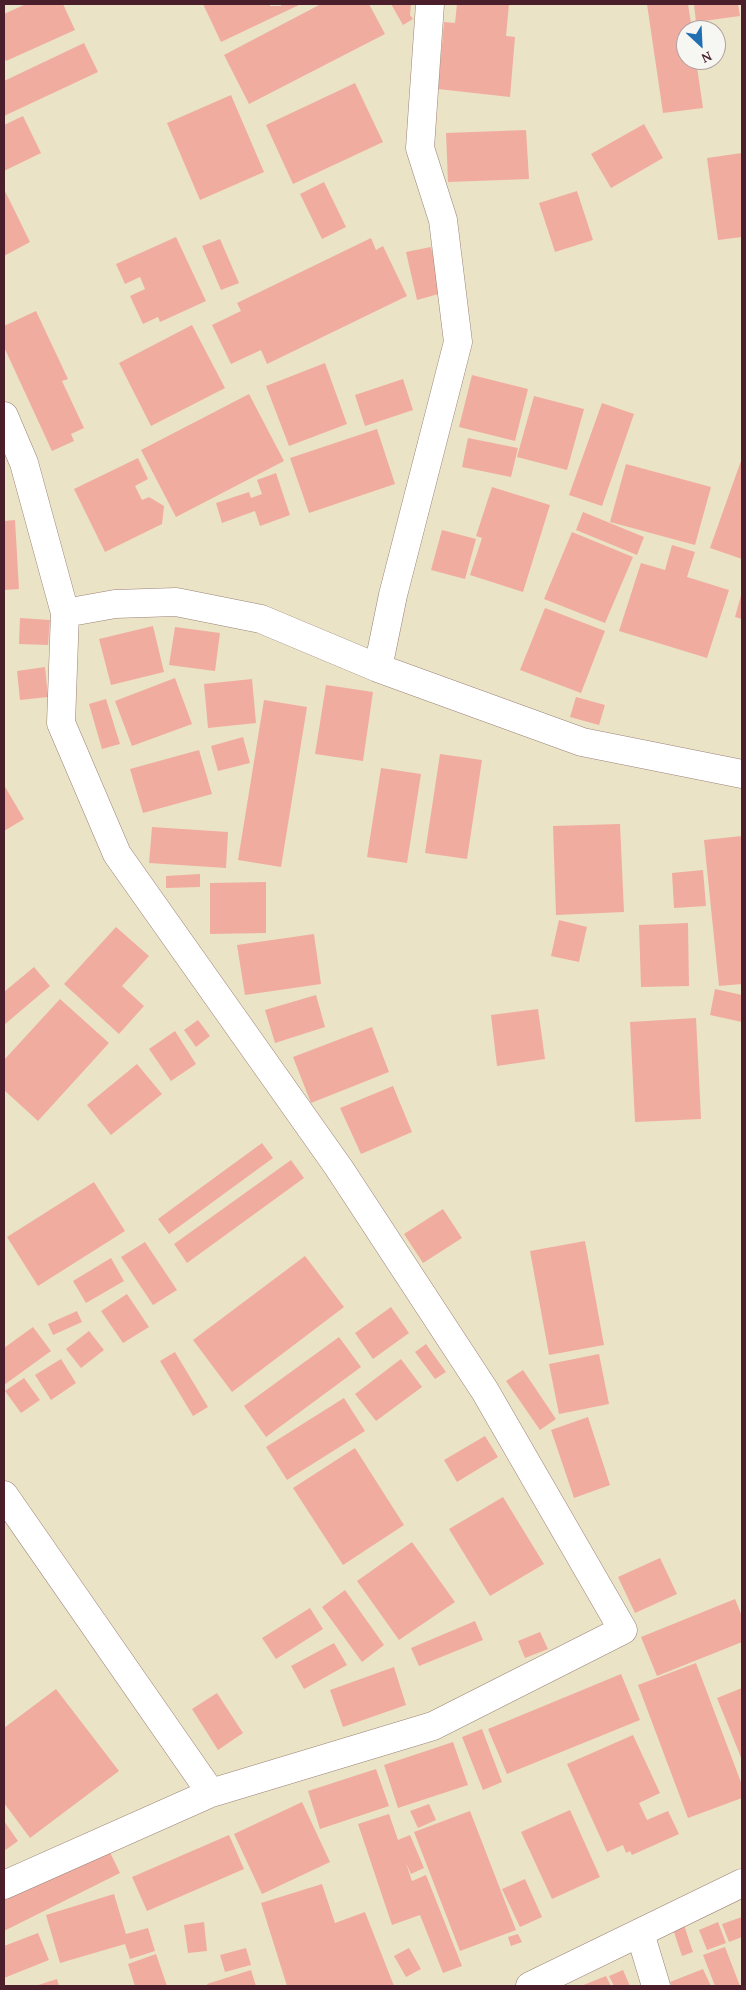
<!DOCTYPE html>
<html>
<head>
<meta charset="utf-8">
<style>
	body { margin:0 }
	#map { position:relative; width:746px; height:1990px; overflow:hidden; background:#ebe3c5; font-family:"Gentium Book Plus",serif }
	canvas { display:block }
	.frame { position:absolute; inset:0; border:5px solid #4a1f2b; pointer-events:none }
	.north { position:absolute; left:676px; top:20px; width:50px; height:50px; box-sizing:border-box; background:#f6f6f2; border:1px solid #b1a0a2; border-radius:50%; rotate:155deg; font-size:14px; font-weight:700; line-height:20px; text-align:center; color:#4a1f2b }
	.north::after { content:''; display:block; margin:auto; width:18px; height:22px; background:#1f6fb2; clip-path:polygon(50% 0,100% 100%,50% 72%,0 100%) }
</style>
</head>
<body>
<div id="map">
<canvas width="746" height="1990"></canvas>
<div class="frame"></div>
<div class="north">N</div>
</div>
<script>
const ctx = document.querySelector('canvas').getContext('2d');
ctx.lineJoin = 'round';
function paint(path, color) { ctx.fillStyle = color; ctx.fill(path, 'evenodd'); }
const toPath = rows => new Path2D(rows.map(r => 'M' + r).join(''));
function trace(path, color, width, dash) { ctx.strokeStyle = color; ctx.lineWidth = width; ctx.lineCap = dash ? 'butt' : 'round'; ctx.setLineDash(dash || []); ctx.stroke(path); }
const building = toPath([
	[26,4,63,4,75,30,6,61,4,57,4,14],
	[203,4,270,4,270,6,281,6,281,4,301,4,221,42],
	[321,4,369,4,385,34,249,104,224,55],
	[391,4,411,4,410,15,413,19,403,25],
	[457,4,509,4,506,36,515,37,510,97,438,89,444,22,455,23],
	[647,4,688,4,692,30,686,30,686,60,696,60,703,108,663,113],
	[694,4,738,4,740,16,696,22],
	[84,43,98,72,4,116,4,81],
	[355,83,383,142,293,184,266,125],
	[231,95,264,172,200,200,167,123],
	[23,116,41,153,4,171,4,125],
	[644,124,663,158,611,188,591,154],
	[526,130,529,179,448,182,446,133],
	[742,153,742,237,718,240,707,158],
	[324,182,346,227,322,239,300,194],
	[4,189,30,242,4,256],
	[577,191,593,240,555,252,539,203],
	[176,237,206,301,160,322,158,317,143,324,130,296,145,289,140,277,125,284,116,264],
	[371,238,376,250,383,246,407,296,267,364,261,350,231,364,212,325,241,311,237,303],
	[220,239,239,283,221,290,202,246],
	[431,247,442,293,417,300,406,252],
	[36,311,68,379,62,381,84,428,71,434,74,441,52,451,4,347,4,326],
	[192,325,225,388,151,426,119,363],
	[325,363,347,424,289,446,266,386],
	[472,375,528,389,515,441,459,427],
	[403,379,413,410,365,426,355,395],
	[249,394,284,461,176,517,141,450],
	[534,396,584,409,567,470,517,457],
	[602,403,634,414,602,506,569,495],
	[377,429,395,484,309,513,290,458],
	[468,438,518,448,511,477,462,467],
	[138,458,148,479,135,486,142,500,149,497,164,506,162,524,105,552,74,489],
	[742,458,742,559,710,548],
	[626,464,711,487,695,545,610,522],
	[276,473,290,515,260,526,255,511,222,523,216,503,249,492,251,498,262,494,257,480],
	[492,487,550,505,523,592,470,575,482,538,476,536],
	[583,512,644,537,637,555,576,530],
	[15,520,19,589,4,590,4,521],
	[442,530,476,539,465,579,431,570],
	[572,532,633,557,605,623,544,599],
	[672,545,695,552,687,577,729,590,707,658,619,631,641,563,665,570],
	[742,592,742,619,735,617],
	[545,608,605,631,581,693,520,670],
	[20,618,50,620,48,645,19,644],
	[153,626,164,672,111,685,99,639],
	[175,627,220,633,215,671,169,665],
	[45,667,48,697,20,700,17,671],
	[175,678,192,724,132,746,115,701],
	[252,679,256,723,208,728,204,684],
	[326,685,373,692,363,761,315,754],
	[576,697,605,705,599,725,570,717],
	[106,699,120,744,102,749,89,704],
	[264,700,307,707,281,867,238,860],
	[243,737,250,763,218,771,211,746],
	[199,750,212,794,143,813,130,769],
	[440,754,482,760,467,859,425,853],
	[381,768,421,774,407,863,367,857],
	[4,785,24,819,4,831],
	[620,824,624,912,556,915,553,826],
	[152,827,228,832,226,868,149,863],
	[742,836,742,984,719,986,704,840],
	[703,870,706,906,674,908,672,873],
	[200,874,200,887,166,888,166,876],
	[266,882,266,933,210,934,210,883],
	[559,920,587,927,579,962,551,956],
	[688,923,689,986,641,987,639,925],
	[116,927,149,956,122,986,144,1006,119,1034,64,984],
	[314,934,321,984,245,995,237,945],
	[34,967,50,986,4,1025,4,992],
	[715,989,742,995,742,1022,710,1015],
	[316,995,325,1027,275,1043,265,1010],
	[60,999,109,1043,38,1121,4,1090,4,1060],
	[538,1009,545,1059,497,1066,491,1015],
	[696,1018,701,1119,635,1122,630,1022],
	[198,1020,210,1036,196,1047,184,1030],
	[372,1027,389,1072,311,1103,293,1057],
	[175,1031,196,1064,171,1081,149,1049],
	[137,1064,162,1094,111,1135,87,1105],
	[393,1086,412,1132,361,1154,340,1108],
	[262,1143,273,1158,169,1234,158,1219],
	[291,1160,304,1178,187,1263,174,1244],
	[94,1182,125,1231,38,1286,7,1237],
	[443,1209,462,1238,423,1263,404,1234],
	[585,1241,604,1345,549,1355,530,1251],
	[145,1242,177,1290,153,1305,121,1257],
	[305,1256,344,1307,232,1392,193,1340],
	[111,1258,124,1281,86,1303,73,1281],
	[127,1294,149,1327,123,1343,101,1311],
	[391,1307,409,1333,373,1359,355,1333],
	[77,1311,82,1322,53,1335,48,1324],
	[33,1327,51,1351,4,1385,4,1348],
	[89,1331,104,1350,81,1368,66,1349],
	[339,1337,361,1367,266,1437,244,1406],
	[426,1344,446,1372,435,1379,415,1352],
	[175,1352,208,1407,193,1416,160,1361],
	[599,1354,609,1404,559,1414,549,1364],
	[61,1359,76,1383,51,1400,35,1375],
	[401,1359,422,1387,376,1421,355,1394],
	[523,1370,556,1419,540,1430,506,1381],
	[24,1378,40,1400,21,1413,5,1391],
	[344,1398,365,1431,287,1480,266,1447],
	[588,1417,610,1485,574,1498,551,1430],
	[485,1436,498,1457,457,1482,444,1460],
	[355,1448,404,1525,343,1565,293,1488],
	[503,1497,544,1564,490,1596,449,1529],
	[412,1542,455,1602,399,1640,357,1581],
	[660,1558,677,1594,635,1613,618,1577],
	[345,1590,384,1645,362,1662,322,1607],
	[735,1599,742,1616,742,1642,657,1676,641,1637],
	[310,1608,323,1629,276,1659,262,1638],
	[475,1621,483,1640,419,1666,411,1648],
	[540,1632,548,1649,525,1658,518,1641],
	[334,1643,347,1665,304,1689,291,1666],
	[696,1663,742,1785,742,1798,688,1818,638,1685],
	[394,1667,406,1705,343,1727,330,1690],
	[621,1674,640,1720,507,1774,488,1729],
	[742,1688,742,1760,717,1698],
	[56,1689,119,1771,30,1838,4,1803,4,1728],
	[217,1693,243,1733,218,1750,192,1709],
	[482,1729,502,1782,483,1790,462,1737],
	[633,1735,660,1793,639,1803,647,1820,668,1811,679,1834,632,1855,630,1851,626,1853,623,1845,607,1852,567,1764],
	[453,1742,468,1785,398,1808,384,1765],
	[376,1769,389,1806,320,1829,308,1791],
	[302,1802,330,1862,262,1894,234,1834],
	[429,1804,436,1820,418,1828,410,1811],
	[570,1810,600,1877,552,1899,521,1832],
	[470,1811,516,1930,460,1951,414,1832],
	[389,1814,398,1840,410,1835,424,1868,411,1874,406,1863,412,1881,426,1875,462,1966,443,1973,420,1915,392,1925,358,1824],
	[4,1821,18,1841,4,1851],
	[229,1835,244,1869,147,1911,132,1877],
	[106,1844,120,1873,4,1931,4,1895],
	[525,1879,542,1917,520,1927,502,1889],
	[322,1884,335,1923,365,1912,394,1986,287,1986,261,1903],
	[114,1894,126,1934,148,1928,155,1951,130,1959,125,1944,60,1963,46,1915],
	[742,1917,742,1937,729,1942,722,1924],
	[204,1922,207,1951,188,1953,184,1925],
	[718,1922,726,1943,707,1950,699,1930],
	[684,1925,693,1952,682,1956,673,1929],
	[38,1933,49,1960,4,1978,4,1946],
	[518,1934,522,1942,511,1946,508,1937],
	[725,1947,740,1986,715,1986,703,1955],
	[246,1948,251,1965,225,1972,220,1955],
	[409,1948,421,1969,406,1977,394,1956],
	[156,1954,167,1986,135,1986,128,1964],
	[703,1969,711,1986,672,1986,670,1982],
	[251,1970,256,1986,208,1986,207,1984],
	[623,1970,630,1986,614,1986,609,1976],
	[606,1976,611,1986,581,1986],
	[57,1979,59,1986,35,1986]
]);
const minor = toPath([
	[4,416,24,463,65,613,61,723,117,854,339,1168,485,1391,623,1630,433,1726,211,1793,4,1885],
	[65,613,115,604,176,602,261,619,378,668,582,742,742,774],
	[378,668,393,595,458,342,443,220,420,148,430,4],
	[4,1495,211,1793],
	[640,1933,656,1986],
	[530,1986,742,1883]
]);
paint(building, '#f1aca0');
trace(minor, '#9a8178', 29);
trace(minor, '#fff', 28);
</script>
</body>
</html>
